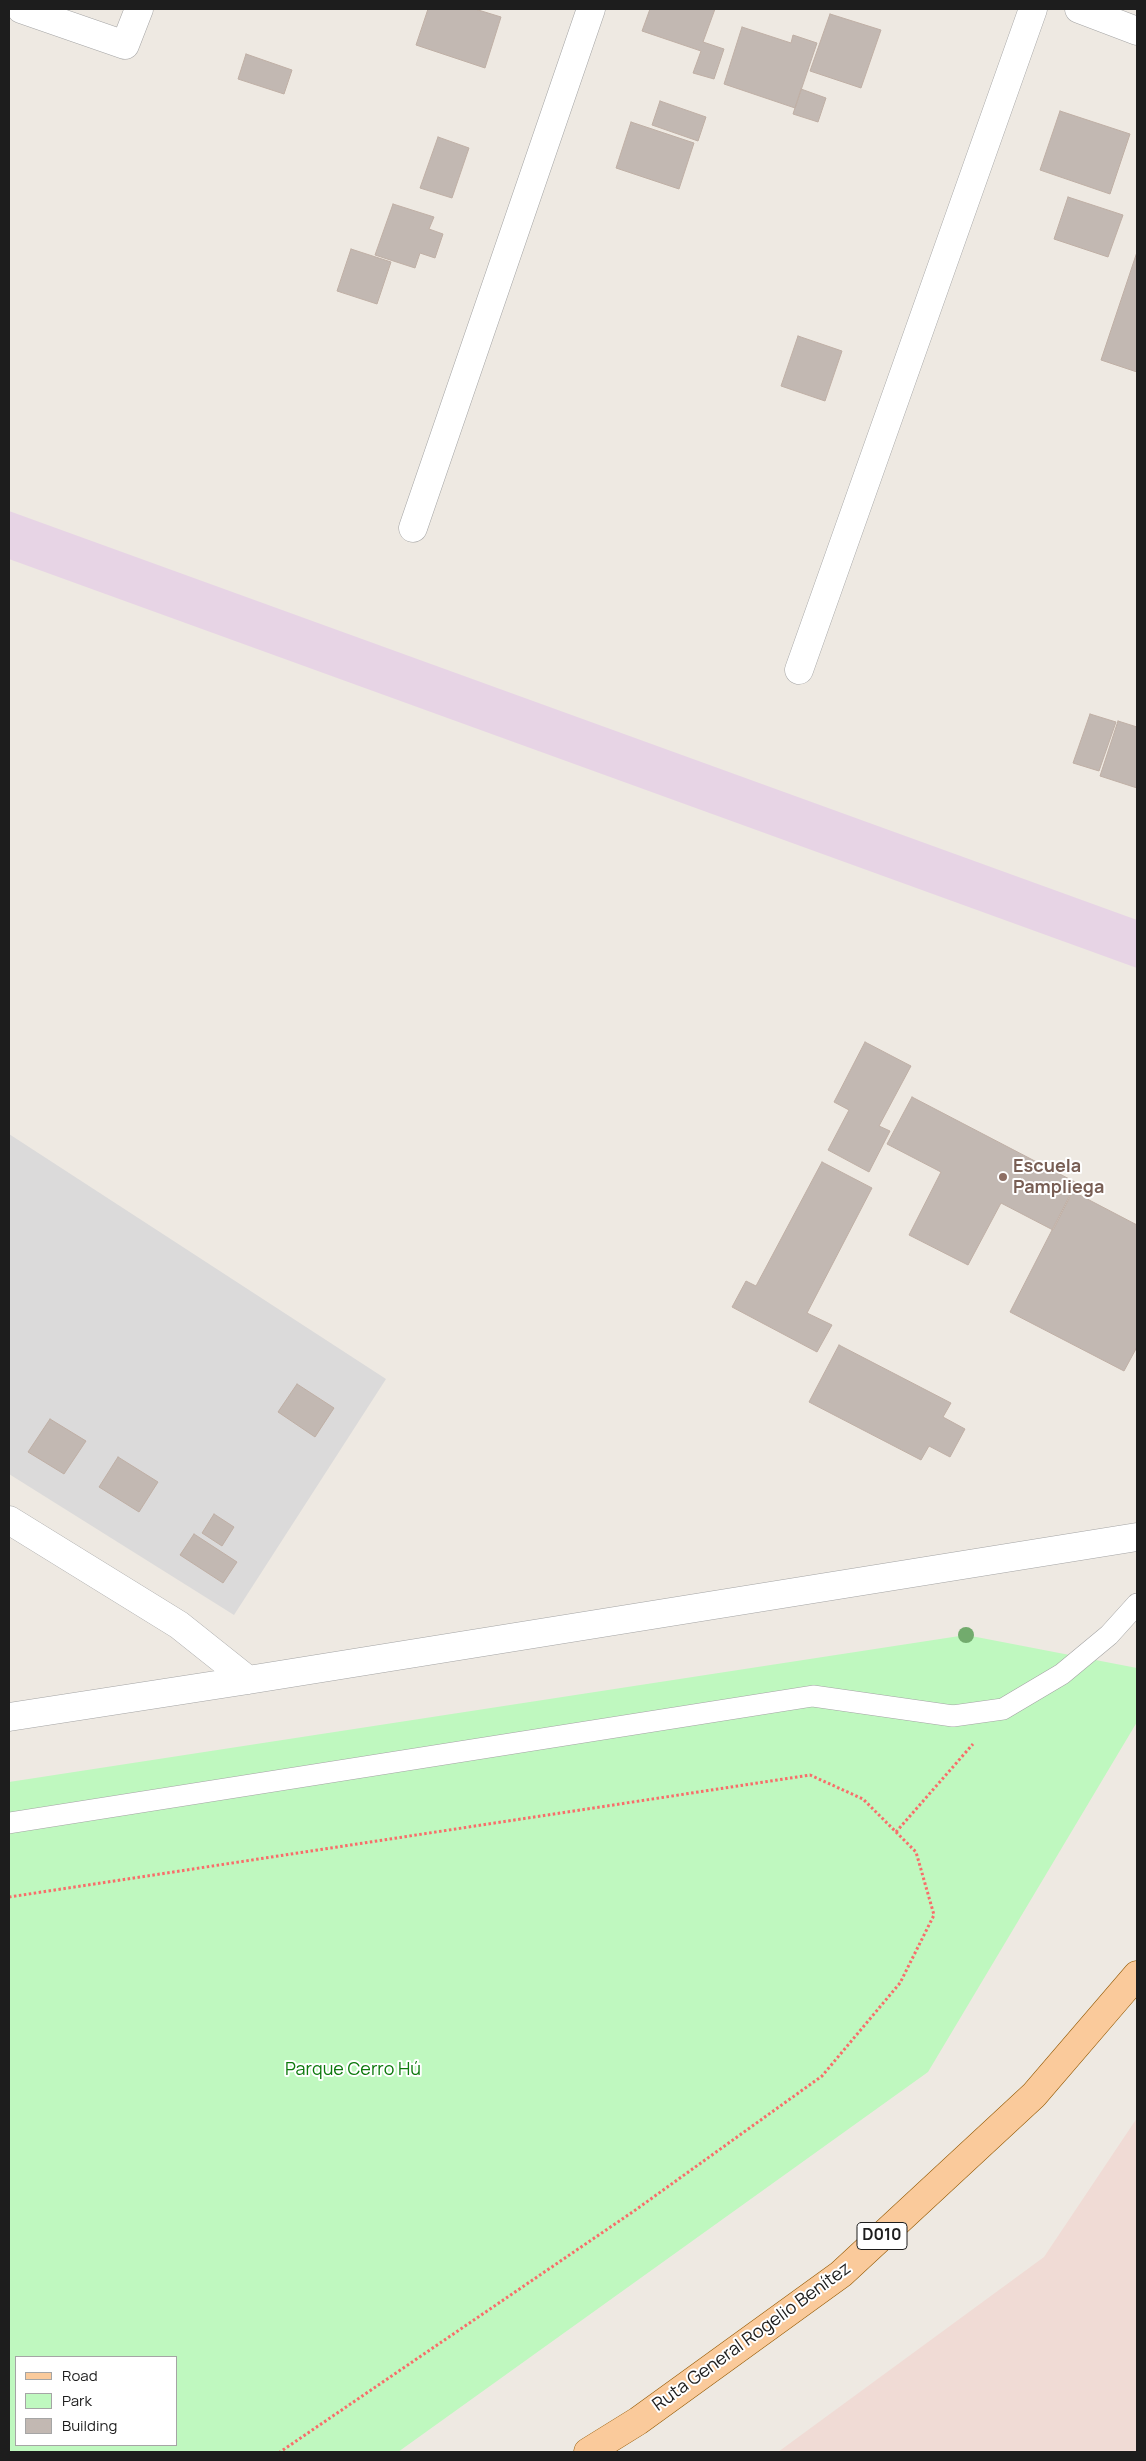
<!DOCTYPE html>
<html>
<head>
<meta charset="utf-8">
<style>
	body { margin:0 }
	#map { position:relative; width:1146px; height:2461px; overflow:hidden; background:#eee9e2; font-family:Manrope,sans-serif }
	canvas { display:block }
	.frame { position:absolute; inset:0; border:10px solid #1d1d1d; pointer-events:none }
	.legend { position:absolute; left:15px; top:2356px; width:162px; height:90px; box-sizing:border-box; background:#fff; border:1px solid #a5a5a5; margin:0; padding:6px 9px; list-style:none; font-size:15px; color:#1d1d1d }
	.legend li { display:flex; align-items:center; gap:10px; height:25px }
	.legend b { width:25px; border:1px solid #a5a5a5 }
</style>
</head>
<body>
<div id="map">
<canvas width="1146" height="2461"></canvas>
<div class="frame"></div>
<ul class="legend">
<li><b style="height:6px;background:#faca9b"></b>Road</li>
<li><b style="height:14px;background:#bff8bf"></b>Park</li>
<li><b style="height:14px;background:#c2b8b2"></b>Building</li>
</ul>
</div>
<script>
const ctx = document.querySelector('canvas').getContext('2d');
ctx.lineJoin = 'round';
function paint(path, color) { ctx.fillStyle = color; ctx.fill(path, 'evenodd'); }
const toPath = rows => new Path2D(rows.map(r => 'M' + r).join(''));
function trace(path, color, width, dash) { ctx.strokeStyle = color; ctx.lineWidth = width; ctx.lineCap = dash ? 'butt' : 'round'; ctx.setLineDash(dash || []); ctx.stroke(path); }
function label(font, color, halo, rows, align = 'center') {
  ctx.font = font + ' Manrope,sans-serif'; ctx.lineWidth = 4; ctx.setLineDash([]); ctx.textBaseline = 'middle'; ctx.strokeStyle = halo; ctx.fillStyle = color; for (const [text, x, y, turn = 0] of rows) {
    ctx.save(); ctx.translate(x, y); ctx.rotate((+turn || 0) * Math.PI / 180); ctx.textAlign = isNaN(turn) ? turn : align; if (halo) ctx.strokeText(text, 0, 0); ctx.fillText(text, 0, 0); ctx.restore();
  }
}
const residential = toPath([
	[9,1134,386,1379,234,1615,9,1474]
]);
const industrial = toPath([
	[9,511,1137,920,1137,968,9,559]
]);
const military = toPath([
	[1137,2118,1137,2452,778,2452,1044,2257]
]);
const park = toPath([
	[966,1635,1137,1668,1137,1722,928,2072,398,2452,9,2452,9,1782],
	[16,2357,176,2357,176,2445,16,2445]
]);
const building = toPath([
	[428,9,475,9,501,17,485,68,416,45,428,9],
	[650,9,715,9,703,42,724,49,714,79,693,73,701,51,642,31,650,9],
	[830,14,881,30,861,88,810,71,830,14],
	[742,27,791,43,793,35,817,43,795,108,724,84,742,27],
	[246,54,292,70,284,94,238,79,246,54],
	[801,89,826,98,818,122,793,114,801,89],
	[660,101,706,117,698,141,652,125,660,101],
	[1060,111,1130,134,1110,194,1040,170,1060,111],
	[631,122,694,143,679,189,616,168,631,122],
	[438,137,469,148,452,198,420,188,438,137],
	[1068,197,1123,215,1108,257,1054,239,1068,197],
	[393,204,434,217,429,229,443,234,435,258,420,253,415,268,375,255,393,204],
	[351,249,391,262,377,304,337,291,351,249],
	[1137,252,1137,372,1101,360,1137,252],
	[798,336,842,351,825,401,781,386,798,336],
	[1090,714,1116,722,1099,771,1073,763,1090,714],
	[1118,721,1137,727,1137,788,1100,776,1118,721],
	[865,1042,911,1066,879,1126,890,1131,869,1172,828,1150,849,1110,834,1102,865,1042],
	[912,1097,1077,1183,1053,1230,1001,1203,968,1265,909,1235,941,1172,887,1144,912,1097],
	[822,1162,872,1188,807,1313,832,1325,817,1352,732,1307,746,1281,756,1286,822,1162],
	[1072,1191,1137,1225,1137,1347,1124,1371,1010,1312,1072,1191],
	[839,1345,951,1403,943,1417,965,1429,950,1457,929,1446,921,1460,809,1402,839,1345],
	[297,1384,334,1408,315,1437,278,1412,297,1384],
	[50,1419,86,1441,64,1474,28,1452,50,1419],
	[118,1457,158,1482,139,1512,99,1487,118,1457],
	[214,1514,234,1527,222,1546,202,1533,214,1514],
	[194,1534,237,1562,223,1583,180,1555,194,1534]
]);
const path = toPath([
	[896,1832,973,1744],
	[9,1897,810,1775,863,1799,916,1852,934,1915,900,1983,822,2076,634,2211,280,2452]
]);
const service = toPath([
	[9,1823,813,1696,953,1716,1003,1709,1062,1674,1109,1635,1137,1604]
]);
const minor = toPath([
	[21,9,125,45,139,9],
	[1079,9,1137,31],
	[413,528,591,9],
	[799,670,1033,9],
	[9,1520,179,1625,248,1680],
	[9,1717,248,1680,1137,1537]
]);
const primary = toPath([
	[588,2452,638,2421,841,2274,1034,2095,1137,1975]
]);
const trees = [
	[966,1635]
];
const markers = [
	[1003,1177,5,"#8d6e63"]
];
const shields = [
	[882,2236,50]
];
const shieldNames = [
	["D010",882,2236]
];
const educationNames = [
	["Escuela",1013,1167],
	["Pampliega",1013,1188]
];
const parkNames = [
	["Parque Cerro Hú",353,2070]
];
const streetNames = [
	["Ruta General Rogelio Benítez",752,2337,-36]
];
paint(residential, '#dbdada');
paint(industrial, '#e7d4e5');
paint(military, '#f0dbd5');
paint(park, '#bff8bf');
paint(building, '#c2b8b2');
trace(building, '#bfafa5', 1);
trace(service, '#a4a4a4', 22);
trace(minor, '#a4a4a4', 29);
trace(primary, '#935802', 29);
trace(path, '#f86d6a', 3, [2.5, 2.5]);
trace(service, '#fff', 21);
trace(minor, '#fff', 28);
trace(primary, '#faca9b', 28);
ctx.fillStyle = '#72ab6d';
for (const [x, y] of trees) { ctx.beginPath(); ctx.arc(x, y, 8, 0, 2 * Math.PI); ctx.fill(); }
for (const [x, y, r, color] of markers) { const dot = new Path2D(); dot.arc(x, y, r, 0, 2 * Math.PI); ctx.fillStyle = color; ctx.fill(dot); trace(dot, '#fff', 2); }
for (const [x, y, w] of shields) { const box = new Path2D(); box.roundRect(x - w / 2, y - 13.5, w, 27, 4); ctx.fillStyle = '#fff'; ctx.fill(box); trace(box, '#1d1d1d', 1); }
label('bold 16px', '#1d1d1d', null, shieldNames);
label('bold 18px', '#785e54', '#fff', educationNames, 'left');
label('18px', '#0d790d', '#fff', parkNames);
label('18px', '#1d1d1d', '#fff', streetNames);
</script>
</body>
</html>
